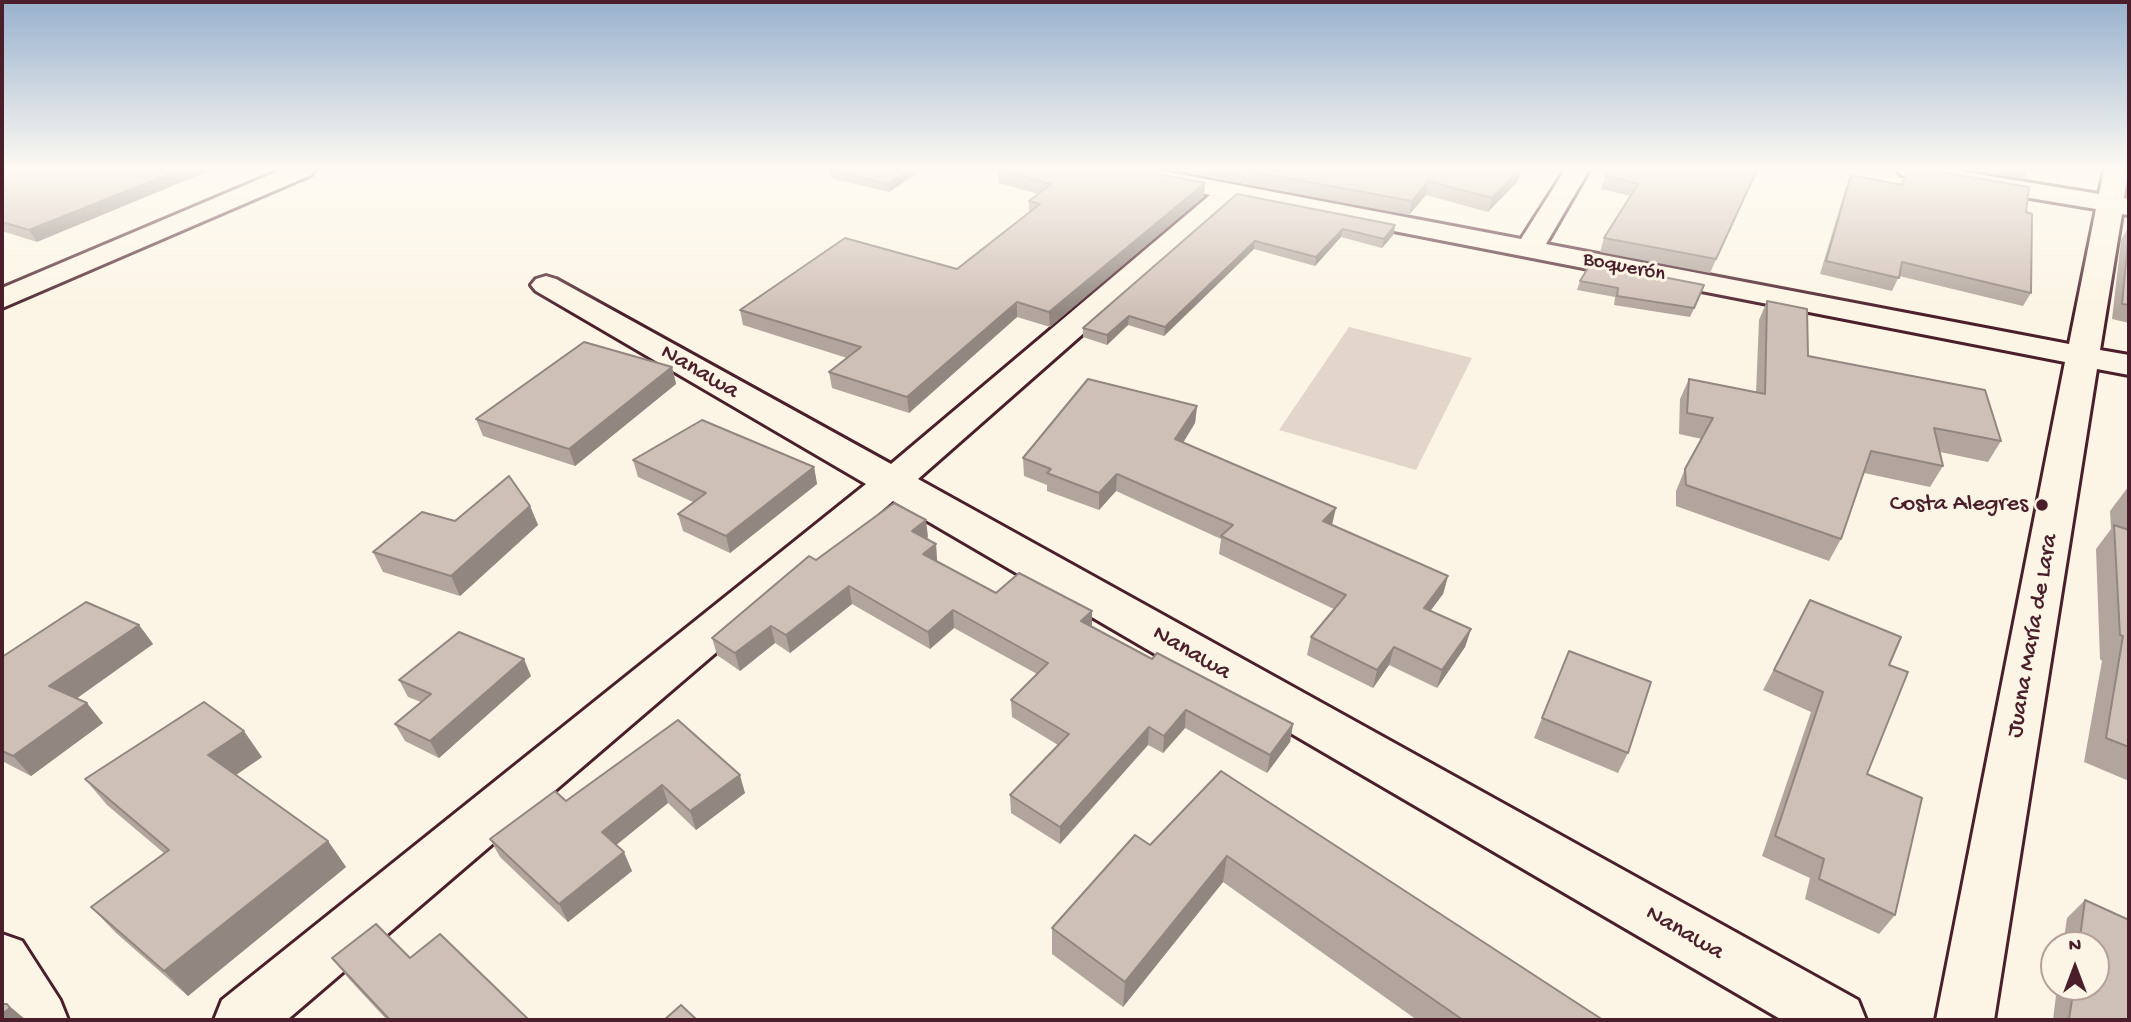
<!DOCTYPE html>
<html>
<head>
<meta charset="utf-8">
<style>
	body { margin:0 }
	#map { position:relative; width:2131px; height:1022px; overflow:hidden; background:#fcf5e5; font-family:"Gochi Hand",sans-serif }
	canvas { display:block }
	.frame { position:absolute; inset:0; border:4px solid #4a1f2b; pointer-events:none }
	.north { position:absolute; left:2040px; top:931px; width:70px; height:70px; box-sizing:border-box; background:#fcf5e5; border:2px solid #b59f9b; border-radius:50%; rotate:0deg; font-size:19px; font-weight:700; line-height:28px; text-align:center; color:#4a1f2b }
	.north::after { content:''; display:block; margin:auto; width:24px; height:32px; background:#4a1f2b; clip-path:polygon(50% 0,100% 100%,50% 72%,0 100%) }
</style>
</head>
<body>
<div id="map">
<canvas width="2131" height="1022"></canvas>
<div class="frame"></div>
<div class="north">N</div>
</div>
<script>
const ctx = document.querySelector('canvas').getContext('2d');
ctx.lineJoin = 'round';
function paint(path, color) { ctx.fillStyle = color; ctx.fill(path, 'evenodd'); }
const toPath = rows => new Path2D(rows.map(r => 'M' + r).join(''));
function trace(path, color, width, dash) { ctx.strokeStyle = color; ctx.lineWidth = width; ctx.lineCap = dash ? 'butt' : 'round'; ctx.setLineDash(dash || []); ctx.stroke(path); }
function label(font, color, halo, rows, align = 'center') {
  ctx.font = font + ' "Gochi Hand",sans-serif'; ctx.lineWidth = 6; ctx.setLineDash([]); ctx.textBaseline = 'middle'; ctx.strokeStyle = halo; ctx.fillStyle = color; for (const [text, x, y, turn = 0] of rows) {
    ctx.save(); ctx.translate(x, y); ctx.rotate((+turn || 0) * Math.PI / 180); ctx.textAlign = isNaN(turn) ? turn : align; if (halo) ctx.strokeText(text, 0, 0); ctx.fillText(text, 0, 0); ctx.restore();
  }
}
const green = toPath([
	[1349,327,1472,358,1416,470,1279,430]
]);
const minor = toPath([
	[281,170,315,170,311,175,2,308,2,288,281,170],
	[1108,170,1158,170,1521,239,1565,170,1589,170,1546,244,2069,344,2096,209,1910,178,1901,175,1897,170,1953,170,2099,194,2104,170,2128,170,2124,198,2129,199,2129,215,2122,214,2100,350,2129,355,2129,375,2097,369,1994,1020,1936,1020,2065,362,1235,200,918,479,1858,1000,1866,1020,1782,1020,893,501,287,1020,214,1020,222,1000,866,484,536,291,531,285,536,279,546,276,556,279,891,464,1210,195,1111,175,1108,170],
	[2,934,22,941,60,1000,68,1020,7,1020,2,1012,2,934]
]);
const wall = toPath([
	[2,170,37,242,2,231],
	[830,170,922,170,889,192,831,178],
	[998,170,1204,196,1050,327,1017,317,909,413,832,388,829,372,847,358,743,325,740,310,957,269,1029,212,1029,201,1038,194,999,183],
	[1170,170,1521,170,1518,181,1488,212,1426,195,1409,215],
	[1757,170,1710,273,1600,252,1604,238,1630,196,1601,189,1605,176],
	[1907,170,1928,170,2026,212,2031,293,2023,306,1899,276,1892,291,1820,274,1846,187,1851,175,1900,185],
	[1967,170,2029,170,2024,179],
	[1237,194,1394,234,1382,248,1341,237,1315,266,1254,249,1164,336,1128,325,1107,345,1083,337,1083,328],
	[2129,226,2129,323,2112,319,2121,240],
	[1580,281,1701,294,1690,317,1614,305,1615,297,1577,290],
	[1767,301,1808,356,2001,441,1988,462,1940,452,1943,466,1930,487,1864,473,1841,539,1829,561,1676,506,1676,491,1685,469,1702,439,1679,434,1680,399,1689,379,1756,393,1759,320],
	[672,367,676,384,575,466,483,436,476,419],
	[1197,406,1195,423,1183,443,1332,525,1448,576,1443,594,1430,611,1471,629,1465,647,1437,688,1389,665,1373,688,1307,655,1311,637,1334,609,1219,554,1221,539,1116,491,1099,510,1047,491,1047,485,1024,476,1023,458],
	[633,460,814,467,817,484,730,553,683,531,678,514,693,502,638,477],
	[2128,487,2129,488,2129,781,2084,762,2102,661,2100,659,2096,549,2111,529,2110,511],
	[530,506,538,525,460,596,383,572,373,552,455,521],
	[928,537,926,539,936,544,937,561,996,593,1092,627,1152,659,1293,724,1290,742,1267,773,1185,728,1163,753,1148,745,1060,844,1011,813,1010,795,1058,745,1012,717,1011,700,1037,674,954,628,930,649,852,604,790,653,775,643,740,671,717,655,712,638,816,560],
	[1810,600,1889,665,1867,774,1895,915,1879,934,1805,899,1810,878,1762,856,1811,712,1763,690],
	[139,625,153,644,77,698,103,723,31,776,2,761,2,657],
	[1569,651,1628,753,1618,773,1534,738],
	[531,676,439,758,405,741,395,724,421,702,408,697,399,680],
	[678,720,745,793,696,830,668,803,616,845,632,871,568,922,500,857,490,839,566,801],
	[262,757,236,775,328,841,346,867,188,996,116,933,91,907,165,854,107,805,85,779],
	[1221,771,1603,1020,1417,1020,1223,882,1123,1007,1052,954,1052,928,1150,845],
	[2085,900,2129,920,2129,914,2129,1020,2053,1020,2057,987,2096,987,2096,945,2063,945,2067,918],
	[332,958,410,958,529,1020,387,1020,349,979]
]);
const shadedWall = toPath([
	[179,170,211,170,37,242,29,230],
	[909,170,922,170,889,192,888,184],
	[1519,170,1521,170,1518,181,1488,212,1492,198],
	[1428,181,1426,195,1409,215,1412,201],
	[1205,183,1204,196,1050,327,1049,312],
	[1395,225,1394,234,1382,248,1384,239],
	[1343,229,1341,237,1315,266,1316,257],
	[1255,241,1254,249,1164,336,1165,327],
	[1017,302,1017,317,909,413,907,397],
	[1129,316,1128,325,1107,345,1107,335],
	[672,367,676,384,575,466,569,449],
	[1197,406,1195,423,1174,457,1175,439],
	[814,467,817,484,730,553,726,536],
	[1117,474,1116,491,1099,510,1099,493],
	[530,506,538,525,460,596,451,576],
	[1336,508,1332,525,1323,521],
	[926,520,928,537,914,549,912,531],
	[936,544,937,561,923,554],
	[1448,576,1443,594,1419,626,1424,608],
	[849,586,852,604,790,653,786,635],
	[953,610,954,628,930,649,928,632],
	[1092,611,1092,628,1081,621],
	[139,625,153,644,66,706,49,686],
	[771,626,775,643,740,671,735,653],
	[1471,629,1465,647,1437,688,1442,670],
	[1394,647,1389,665,1373,688,1377,670],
	[524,659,531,676,439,758,430,741],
	[87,703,103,723,31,776,13,756],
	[1186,710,1185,728,1163,753,1164,736],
	[1293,724,1290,742,1267,773,1270,755],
	[1149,727,1148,745,1060,844,1060,827],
	[244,731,262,757,227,781,208,755],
	[740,775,745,793,696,830,690,811],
	[662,785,668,803,610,850,602,832],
	[328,841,346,867,188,996,164,971],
	[624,852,632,871,568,922,559,904],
	[1227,856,1223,882,1123,1007,1125,982],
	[7,1004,26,1020,2,1020,2,1014]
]);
const building = toPath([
	[2,170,179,170,29,230,2,222,2,170],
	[830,170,909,170,888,184,830,170],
	[999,170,1139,170,1205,183,1049,312,1017,302,907,397,829,372,861,347,740,310,845,238,957,269,1040,204,1029,201,1051,184,999,170],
	[1243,170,1519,170,1492,198,1428,181,1412,201,1243,170],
	[1609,170,1757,170,1716,259,1604,238,1638,184,1605,176,1609,170],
	[1907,170,1928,170,2029,187,2026,212,2032,214,2031,293,1902,262,1899,278,1826,261,1851,175,1902,185,1907,170],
	[1237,194,1395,225,1384,239,1343,229,1316,257,1255,241,1165,327,1129,316,1107,335,1083,328,1237,194],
	[2129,230,2129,305,2122,304,2129,230],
	[1591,263,1704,285,1694,308,1617,296,1618,288,1580,281,1591,263],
	[1767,301,1807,309,1808,356,1985,390,2001,441,1934,428,1943,466,1871,451,1841,539,1686,485,1685,469,1713,418,1687,413,1689,379,1765,394,1767,301],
	[584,342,672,367,569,449,476,419,584,342],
	[1088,379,1197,406,1175,439,1336,508,1323,521,1448,576,1424,608,1471,629,1442,670,1394,647,1377,670,1311,637,1346,595,1221,536,1233,525,1117,474,1099,493,1047,473,1051,469,1023,458,1088,379],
	[702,420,814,467,726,536,678,514,706,493,633,460,702,420],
	[509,476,530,506,451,576,373,552,422,512,455,521,509,476],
	[894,503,926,520,912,531,936,544,923,554,996,593,1019,573,1092,611,1081,621,1152,659,1157,653,1293,724,1270,755,1186,710,1164,736,1149,727,1060,827,1010,795,1069,734,1011,700,1048,663,953,610,928,632,849,586,786,635,771,626,735,653,712,638,809,556,816,560,894,503],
	[2114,525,2129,530,2129,747,2106,738,2123,636,2120,635,2114,525],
	[1810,600,1901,637,1889,665,1908,672,1867,774,1922,798,1895,915,1819,879,1824,859,1775,836,1823,692,1774,670,1810,600],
	[86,602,139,625,49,686,87,703,13,756,2,751,2,657,86,602],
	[459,632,524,659,430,741,395,724,431,694,399,680,459,632],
	[1569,651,1651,682,1628,753,1542,718,1569,651],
	[204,702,244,731,208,755,328,841,164,971,91,907,169,850,85,779,204,702],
	[678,720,740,775,690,811,662,785,602,832,624,852,559,904,490,839,555,791,566,801,678,720],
	[1221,771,1603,1020,1463,1020,1227,856,1125,982,1052,928,1135,835,1150,845,1221,771],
	[2085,900,2129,920,2129,1020,2072,1020,2069,1019,2074,987,2096,987,2096,945,2079,945,2085,900],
	[376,924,410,958,440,934,529,1020,390,1020,332,958,376,924],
	[2,1004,7,1004,10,1008,2,1014,2,1004],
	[681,1005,697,1020,664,1020,681,1005]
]);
const markers = [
	[2042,505,7,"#4a1f2b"]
];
const farStreetnames = [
	["Boquerón",1624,268,11]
];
const streetNames = [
	["Nanawa",699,373,30],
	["Juana María de Lara",2034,636,-80],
	["Nanawa",1191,654,30],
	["Nanawa",1684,934,30]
];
const poiNames = [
	["Costa Alegres",2028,505]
];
paint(green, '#e2d5ca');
trace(minor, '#4a1f2b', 6);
paint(minor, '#fcf5e5');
paint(wall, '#b2a59d');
paint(shadedWall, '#918680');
paint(building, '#cfc0b7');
trace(building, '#918680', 2);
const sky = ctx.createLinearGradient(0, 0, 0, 313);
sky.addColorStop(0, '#98b1cd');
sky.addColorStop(0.54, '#fefaf3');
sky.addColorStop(1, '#fefaf300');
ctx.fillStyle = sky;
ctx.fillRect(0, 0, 2131, 313);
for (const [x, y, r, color] of markers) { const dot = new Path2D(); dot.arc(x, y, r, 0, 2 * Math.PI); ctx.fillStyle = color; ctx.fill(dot); trace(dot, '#fcf5e5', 2.5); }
label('21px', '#4a1f2b', '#fcf5e5', farStreetnames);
label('24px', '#4a1f2b', '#fcf5e5', streetNames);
label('24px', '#4a1f2b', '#fcf5e5', poiNames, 'right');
</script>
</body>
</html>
